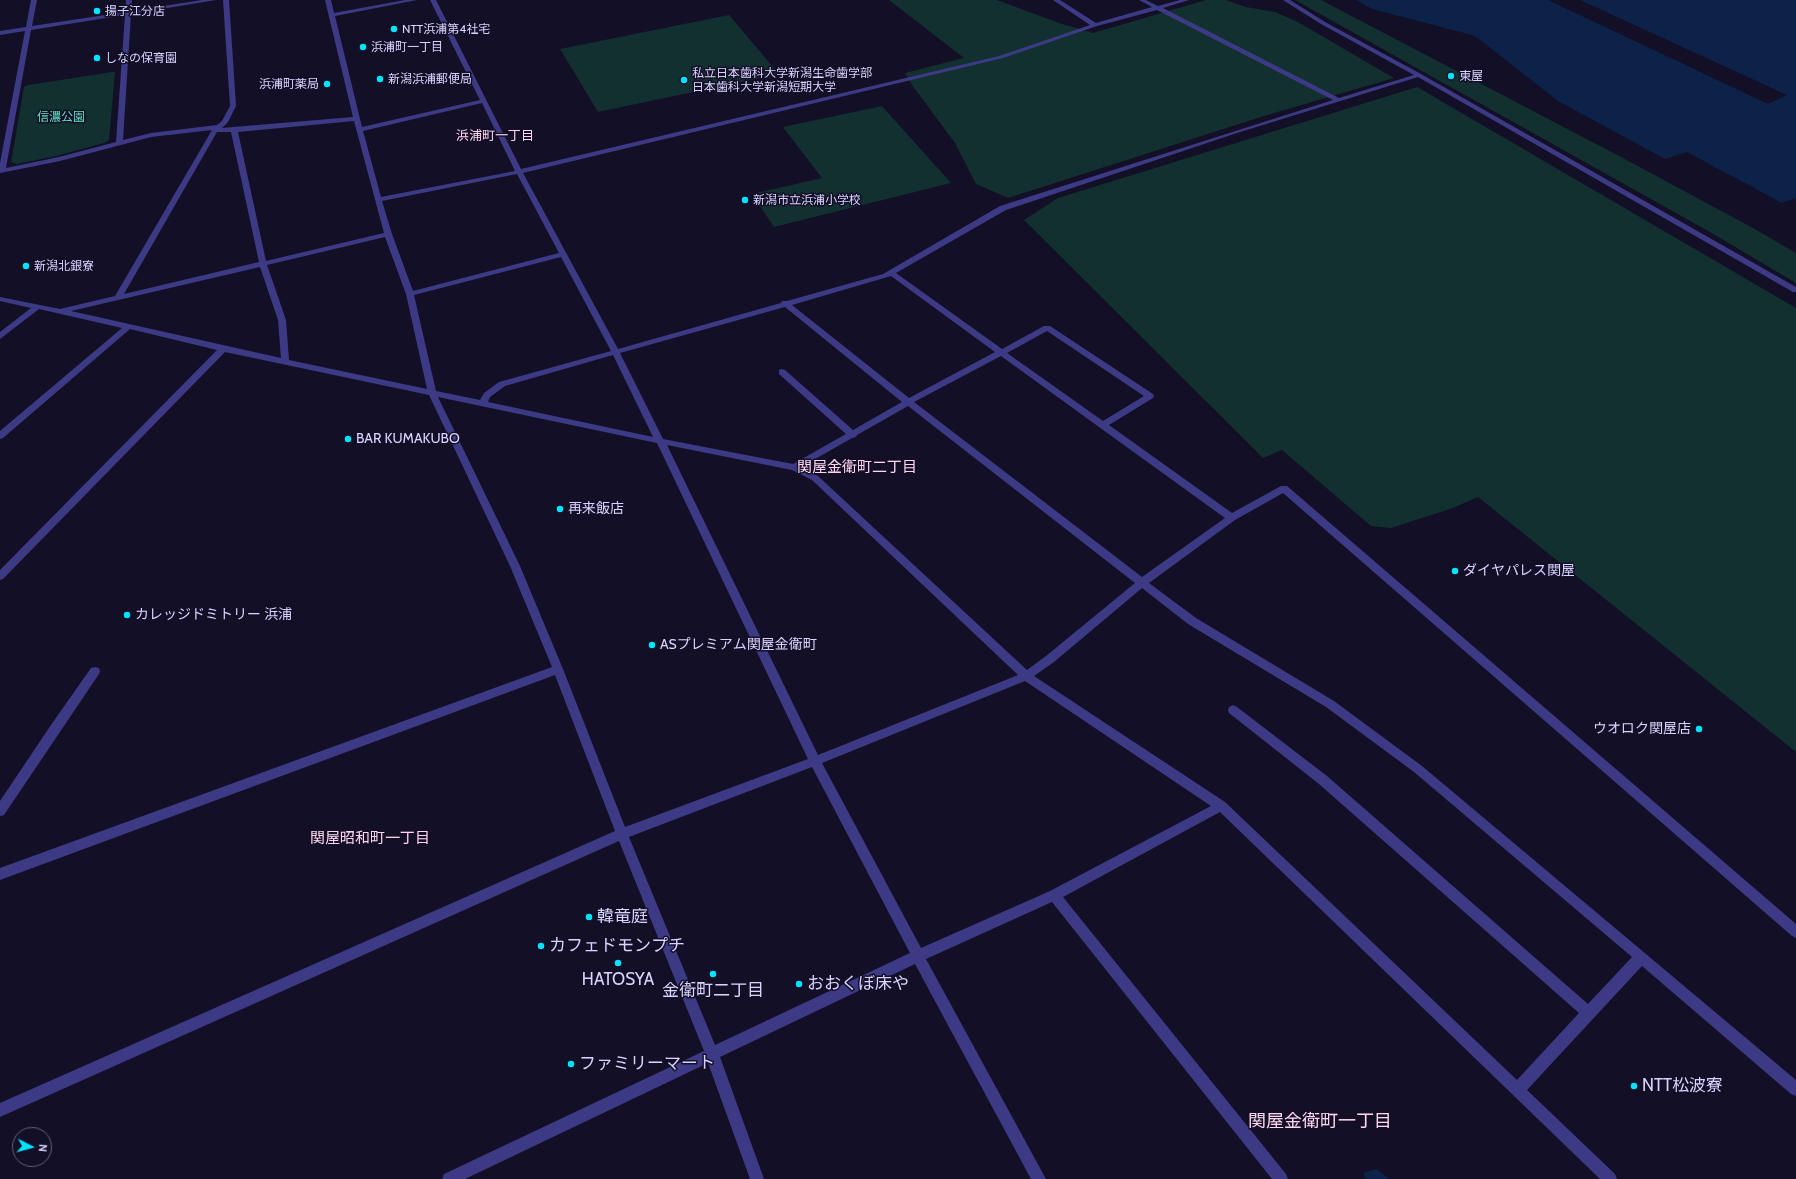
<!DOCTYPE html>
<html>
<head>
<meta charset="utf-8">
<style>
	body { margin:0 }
	#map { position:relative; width:1796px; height:1179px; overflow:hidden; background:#130f26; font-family:Cabin,sans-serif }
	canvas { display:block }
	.north { position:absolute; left:12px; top:1127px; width:40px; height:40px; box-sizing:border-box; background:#130f26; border:1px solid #625e7d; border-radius:50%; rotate:96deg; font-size:11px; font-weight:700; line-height:16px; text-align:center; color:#d9d4ff }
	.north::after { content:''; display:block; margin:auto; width:14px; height:18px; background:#00e5ff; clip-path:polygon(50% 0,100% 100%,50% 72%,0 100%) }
</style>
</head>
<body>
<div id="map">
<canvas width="1796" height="1179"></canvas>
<div class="north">N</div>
</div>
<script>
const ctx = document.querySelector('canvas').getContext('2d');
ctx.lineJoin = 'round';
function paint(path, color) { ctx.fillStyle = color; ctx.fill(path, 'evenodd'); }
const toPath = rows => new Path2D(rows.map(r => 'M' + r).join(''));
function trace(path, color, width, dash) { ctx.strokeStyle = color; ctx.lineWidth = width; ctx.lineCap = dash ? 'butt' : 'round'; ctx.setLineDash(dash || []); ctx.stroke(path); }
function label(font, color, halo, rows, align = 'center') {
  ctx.font = font + ' Cabin,"Noto Sans JP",sans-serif'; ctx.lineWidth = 3; ctx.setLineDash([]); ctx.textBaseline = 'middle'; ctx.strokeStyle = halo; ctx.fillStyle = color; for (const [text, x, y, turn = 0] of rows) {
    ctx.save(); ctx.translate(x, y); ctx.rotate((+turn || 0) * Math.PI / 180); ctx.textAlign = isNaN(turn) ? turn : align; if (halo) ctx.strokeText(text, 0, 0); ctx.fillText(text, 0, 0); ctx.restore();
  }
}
const green = toPath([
	[889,0,997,0,1062,24,1093,33,1206,0,1226,0,1246,7,1275,12,1296,21,1394,78,1264,116,1008,198,976,184,955,143,912,85,905,73,964,58],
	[1295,0,1321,0,1621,157,1753,228,1796,253,1796,283,1710,232],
	[729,15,779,74,598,112,560,49],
	[112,72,115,72,109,140,104,143,56,156,17,164,11,162,24,87,28,85],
	[1417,87,1796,308,1796,752,1478,497,1453,508,1391,528,1371,526,1282,450,1263,458,1024,220,1058,198],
	[882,106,951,183,774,227,752,194,822,178,783,127]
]);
const water = toPath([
	[1356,0,1796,0,1796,198,1782,203,1687,152,1665,159,1558,101,1479,39,1472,35,1372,9],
	[1376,1169,1390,1179,1365,1179,1364,1173]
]);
const pier = toPath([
	[1548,0,1580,0,1787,95,1768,104]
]);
const minor = toPath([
	[31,0,37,0,32,26,125,12,126,0,132,0,131,11,202,0,216,0,131,14,123,140,151,133,217,125,222,121,230,106,223,0,229,0,236,106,228,122,222,128,353,117,325,0,331,0,334,13,405,0,417,0,335,16,362,127,480,100,430,0,436,0,521,169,999,56,1090,25,1053,0,1060,0,1096,23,1152,7,1139,0,1146,0,1158,6,1180,0,1189,0,1163,8,1339,98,1414,75,1321,24,1283,0,1290,0,1325,22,1421,74,1796,287,1796,292,1793,292,1418,77,1237,133,1006,210,896,273,1002,349,1044,326,1050,326,1153,394,1154,396,1153,398,1109,425,1232,513,1281,486,1287,486,1796,924,1796,938,1792,936,1283,493,1235,520,1149,583,1196,618,1334,701,1422,766,1796,1080,1796,1096,1791,1094,1642,966,1527,1090,1615,1174,1617,1179,1600,1179,1220,812,1063,897,1286,1174,1288,1179,1272,1179,1052,902,926,959,1046,1179,1031,1179,915,964,720,1057,764,1179,750,1179,708,1063,465,1179,442,1179,444,1174,704,1051,619,841,0,1117,0,1103,615,831,555,675,0,880,0,868,552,667,510,566,429,395,225,352,3,579,0,580,0,570,217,350,130,329,3,438,0,439,0,431,122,328,39,309,0,339,0,332,31,308,0,301,0,297,60,309,115,296,212,130,151,137,60,161,0,173,0,163,25,31,0,35,0,31,26,27,31,0],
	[1157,10,1333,100,1000,206,883,274,787,301,782,301,781,303,618,349,523,173,1003,58,1097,26,1157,10],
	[125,15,116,142,59,157,6,168,31,30,125,15],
	[482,103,515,171,381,197,363,131,482,103],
	[354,121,384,233,266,261,238,132,354,121],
	[217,132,231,132,259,262,124,294,217,132],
	[517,174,559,253,413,291,392,234,382,201,517,174],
	[385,237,406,294,427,389,289,360,286,320,267,265,385,237],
	[561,257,611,351,499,382,484,393,480,400,436,391,414,295,561,257],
	[260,267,278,320,281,358,71,311,260,267],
	[891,276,995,352,909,398,792,305,891,276],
	[785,307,902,402,853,430,785,370,782,369,779,370,779,374,846,434,793,464,663,439,620,353,785,307],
	[1047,331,1144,396,1103,421,1007,353,1047,331],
	[613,355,653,437,488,402,490,397,505,386,613,355],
	[1001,356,1099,427,1225,518,1142,577,914,402,1001,356],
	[438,397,657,443,808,759,625,827,563,669,520,566,438,397],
	[908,406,1135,583,1046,656,1027,670,818,476,801,467,852,438,856,437,857,435,908,406],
	[667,445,792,470,812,480,1018,675,818,755,667,445],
	[1142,588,1188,624,1326,707,1414,772,1632,957,1588,1004,1327,776,1237,707,1233,705,1229,707,1228,710,1229,713,1319,784,1579,1013,1517,1080,1225,802,1034,676,1054,662,1142,588],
	[1025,681,1211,806,1050,891,921,948,822,763,1025,681],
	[812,767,910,953,715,1045,629,837,812,767],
	[95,667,99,668,100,671,99,674,4,815,0,816,0,801,53,722,91,668,95,667]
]);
const markers = [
	[97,11,4,"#00e5ff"],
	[394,29,4,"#00e5ff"],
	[363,47,4,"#00e5ff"],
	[97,58,4,"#00e5ff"],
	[1451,76,4,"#00e5ff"],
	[380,79,4,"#00e5ff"],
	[684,80,4,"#00e5ff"],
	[327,84,4,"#00e5ff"],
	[745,200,4,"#00e5ff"],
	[26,266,4,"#00e5ff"],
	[348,439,4,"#00e5ff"],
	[560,509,4,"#00e5ff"],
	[1455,571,4,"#00e5ff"],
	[127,615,4,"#00e5ff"],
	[652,645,4,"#00e5ff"],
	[1699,729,4,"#00e5ff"],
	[589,917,4,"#00e5ff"],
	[541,946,4,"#00e5ff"],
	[618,963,4,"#00e5ff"],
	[713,974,4,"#00e5ff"],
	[799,984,4,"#00e5ff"],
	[571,1064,4,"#00e5ff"],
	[1634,1086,4,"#00e5ff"]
];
const farPoinames = [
	["揚子江分店",105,11],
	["NTT浜浦第4社宅",402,29],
	["浜浦町一丁目",371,47],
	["しなの保育園",105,58],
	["私立日本歯科大学新潟生命歯学部",692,73],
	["日本歯科大学新潟短期大学",692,87],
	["東屋",1459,76],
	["新潟浜浦郵便局",388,79],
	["浜浦町薬局",319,84,"right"],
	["新潟市立浜浦小学校",753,200],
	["新潟北銀寮",34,266]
];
const farParknames = [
	["信濃公園",61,117]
];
const farNeighbourhoodnames = [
	["浜浦町一丁目",495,136]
];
const poiNames = [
	["BAR KUMAKUBO",356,439],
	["再来飯店",568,509],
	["ダイヤパレス関屋",1463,571],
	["カレッジドミトリー 浜浦",135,615],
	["ASプレミアム関屋金衛町",660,645],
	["ウオロク関屋店",1691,729,"right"]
];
const neighbourhoodNames = [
	["関屋金衛町二丁目",857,468],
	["関屋昭和町一丁目",370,839]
];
const nearPoinames = [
	["韓竜庭",597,917],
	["カフェドモンプチ",549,946],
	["HATOSYA",618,980,"center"],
	["おおくぼ床や",807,984],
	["金衛町二丁目",713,991,"center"],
	["ファミリーマート",579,1064],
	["NTT松波寮",1642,1086]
];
const nearNeighbourhoodnames = [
	["関屋金衛町一丁目",1320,1122]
];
paint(green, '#12302f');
paint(water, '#0c2248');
paint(pier, '#130f26');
paint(minor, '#3d3a85');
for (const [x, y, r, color] of markers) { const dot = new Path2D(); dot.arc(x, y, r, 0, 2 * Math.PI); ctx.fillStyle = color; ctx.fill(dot); trace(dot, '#130f26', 1.5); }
label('12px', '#d9d4ff', '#130f26', farPoinames, 'left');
label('12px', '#5fe0c0', '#130f26', farParknames);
label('13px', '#ffd6f0', '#130f26', farNeighbourhoodnames);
label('14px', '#d9d4ff', '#130f26', poiNames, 'left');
label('15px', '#ffd6f0', '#130f26', neighbourhoodNames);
label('17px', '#d9d4ff', '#130f26', nearPoinames, 'left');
label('18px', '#ffd6f0', '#130f26', nearNeighbourhoodnames);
</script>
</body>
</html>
